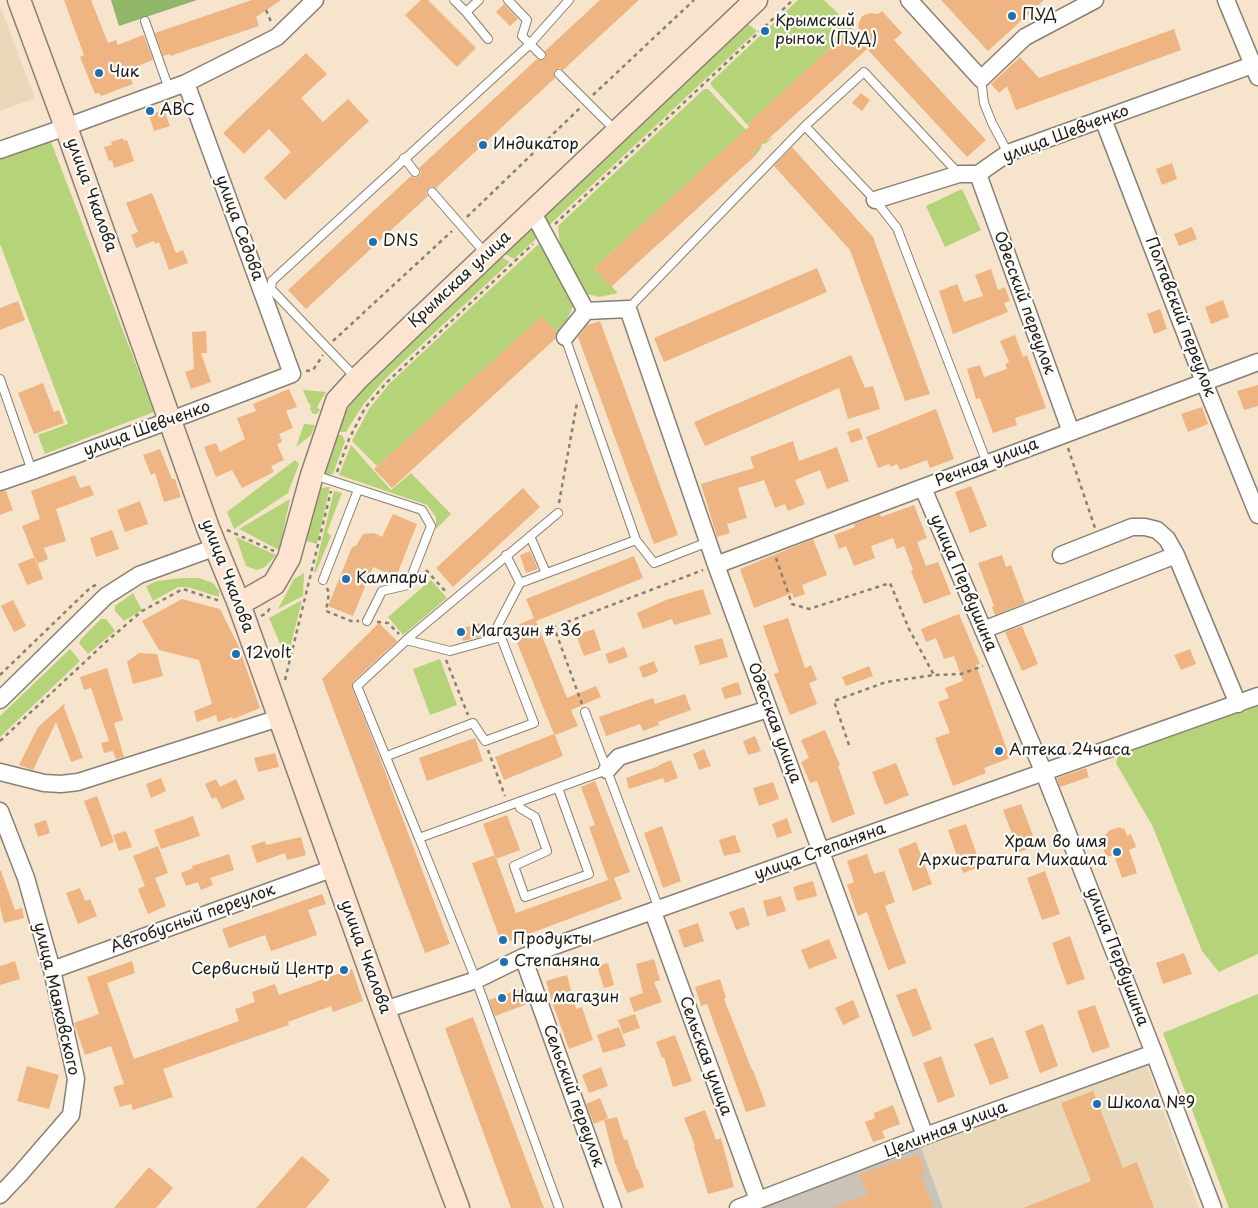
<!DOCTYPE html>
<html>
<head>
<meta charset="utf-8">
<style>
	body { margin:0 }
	canvas { display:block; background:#f6e4cc }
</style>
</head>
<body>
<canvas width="1258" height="1208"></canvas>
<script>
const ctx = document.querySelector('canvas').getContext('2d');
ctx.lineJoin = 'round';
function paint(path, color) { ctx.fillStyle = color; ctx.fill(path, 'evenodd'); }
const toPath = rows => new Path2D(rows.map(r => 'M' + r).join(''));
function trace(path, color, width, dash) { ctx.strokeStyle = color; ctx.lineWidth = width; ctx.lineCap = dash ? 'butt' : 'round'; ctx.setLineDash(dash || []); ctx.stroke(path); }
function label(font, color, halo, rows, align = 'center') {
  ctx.font = font + ' "Playpen Sans",sans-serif'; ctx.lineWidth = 4.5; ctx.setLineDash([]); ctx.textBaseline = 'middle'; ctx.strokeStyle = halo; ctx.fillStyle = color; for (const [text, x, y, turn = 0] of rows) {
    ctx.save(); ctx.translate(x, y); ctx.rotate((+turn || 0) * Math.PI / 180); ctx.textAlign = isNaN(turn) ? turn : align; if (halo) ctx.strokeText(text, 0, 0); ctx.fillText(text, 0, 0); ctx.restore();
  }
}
const built = toPath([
	[0,6,35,98,0,111],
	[1145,1061,1199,1208,943,1208,921,1147]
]);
const industrial = toPath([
	[921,1147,943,1208,755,1208,854,1172]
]);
const green = toPath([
	[798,0,824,0,853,28,853,31,844,43,840,39,749,123,766,141,774,137,765,144,711,85,711,82],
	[748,24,757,31,545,229,539,219],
	[704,89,708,89,762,147,755,156,738,137,594,268,618,293,599,297,584,293,560,246,558,226],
	[50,139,154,412,45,454,38,435,68,424,0,244,0,158],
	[962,189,981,230,945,247,926,206],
	[536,223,542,233,514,259,503,253],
	[544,239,576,300,560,335,542,317,377,466,352,441,369,409,389,384],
	[500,256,510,262,386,378,363,405,346,432,341,432,338,430,342,418,354,399,376,373],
	[303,390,326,392,317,407,320,410,317,414,313,414,310,409,311,406,308,402],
	[304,424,315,425,311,435,296,447],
	[338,435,342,435,345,441,333,474,326,475,324,471,335,437],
	[351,445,391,490,411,473,451,514,436,529,436,517,427,505,339,475],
	[295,460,299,464,288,493,234,529,227,512],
	[330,487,317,544,306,541,319,488],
	[334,491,342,493,327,532,331,536,316,572,314,572],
	[290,499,279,550,239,529],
	[236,537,276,555,265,567,257,570,246,566],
	[304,573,303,596,278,609,294,579],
	[182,578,199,578,213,583,219,591,219,597,187,587,178,587,153,601,146,586,157,581],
	[431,580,447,598,403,635,388,617],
	[133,593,142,610,124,621,115,611,115,606],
	[302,600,287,660,269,618],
	[101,619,106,619,115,631,88,654,79,643,81,639],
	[70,649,80,661,0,737,0,716],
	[440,659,457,705,430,715,413,669],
	[1258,700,1258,954,1219,972,1202,951,1153,827,1116,763,1119,751],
	[1258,994,1258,1208,1229,1208,1163,1033]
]);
const forest = toPath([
	[111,0,197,0,119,26]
]);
const building = toPath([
	[64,0,91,0,108,43,116,40,118,45,143,35,144,36,153,60,127,70,133,84,101,96,99,93,95,94,80,57,84,55],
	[252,0,281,0,256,17,259,26,170,56,170,54,163,56,155,33],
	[421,0,428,0,476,48,457,67,405,15],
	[600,0,639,0,563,70,560,68,555,70,554,73,555,78,436,188,431,186,428,188,426,193,428,196,306,309,288,290,411,176,415,178,419,176,421,172,419,168,537,59,540,60,545,59,546,56,545,51],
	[941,0,1044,0,988,51],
	[504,4,518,19,510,26,496,12],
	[882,11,902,33,894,40,986,140,967,157,867,49,753,153,755,156,611,287,594,268,751,125,749,123,840,39,845,44,859,32,858,25,862,16,870,13,878,14],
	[1174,29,1181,50,1016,110,1007,86,999,93,991,84,1020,57,1039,78],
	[306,53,327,74,301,98,323,122,348,99,369,121,285,200,264,178,291,152,269,129,244,154,223,133],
	[861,93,870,100,862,111,852,103],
	[164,110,170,126,154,131,149,115],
	[123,138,124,141,127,140,134,161,114,168,112,160,109,161,104,147,112,145,111,142],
	[792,147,873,237,930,394,905,401,850,250,774,166],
	[1172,163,1177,179,1162,185,1156,169],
	[152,193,176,253,183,250,188,263,169,270,159,242,155,244,154,241,136,248,131,235,138,232,126,203],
	[1192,227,1197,239,1179,246,1174,234],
	[817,268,827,292,664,362,654,338],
	[991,269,998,290,1005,287,1010,301,1004,303,1008,312,953,334,939,291,957,284,964,302,983,296,975,275],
	[1223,300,1229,317,1211,324,1205,307],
	[18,301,25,320,0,330,0,308],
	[1160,309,1167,329,1154,334,1147,314],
	[542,316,557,332,555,339,392,488,374,469],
	[600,321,678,535,654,544,578,337,587,325],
	[206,331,207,353,201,353,211,382,191,389,185,372,194,369,192,332],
	[1015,335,1023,357,1027,355,1046,408,1015,418,1017,425,993,433,980,398,976,399,967,369,980,365,984,377,1007,369,1005,364,1009,362,1000,341],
	[851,355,865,388,873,386,880,409,848,419,839,388,705,446,694,422],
	[43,383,54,412,59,410,64,423,34,434,18,393],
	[1258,385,1258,406,1244,410,1237,391],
	[289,389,297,407,286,411,293,428,279,434,282,442,277,444,284,460,271,466,274,472,242,488,232,470,216,477,204,447,216,443,220,452,245,439,237,418,256,411,253,404],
	[1202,407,1208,424,1188,432,1181,414],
	[936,409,954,459,930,468,927,460,900,470,897,464,891,467,889,464,878,468,866,437],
	[859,428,863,439,851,443,847,432],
	[793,441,799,461,837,447,849,481,827,489,820,470,795,480,805,504,788,511,785,504,775,508,764,480,738,488,747,518,727,524,730,533,717,537,701,484,754,468,750,457],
	[160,449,172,479,175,479,181,497,164,502,155,473,151,475,143,455],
	[75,475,80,488,90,485,94,495,56,509,66,541,44,548,48,559,37,564,22,526,40,519,31,491],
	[971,486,987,526,970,533,955,492],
	[523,488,540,507,453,587,436,568],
	[6,491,13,510,0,515,0,492],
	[140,501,148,524,125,532,117,510],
	[914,505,927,538,917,542,926,566,938,562,951,594,924,604,911,571,913,570,904,546,897,549,893,538,871,546,875,558,854,566,846,546,839,549,834,535,855,527,854,524,880,514,881,517],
	[393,514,417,524,396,577,373,567,353,616,328,606,352,547,356,546,363,534,374,533,382,537],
	[112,530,119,549,96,557,90,538],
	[813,539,827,575,802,585,805,594,794,598,792,593,754,608,740,569],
	[530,551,538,569,526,573,520,555],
	[1002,555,1006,567,1011,565,1025,603,995,615,992,607,994,606,978,563],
	[634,556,643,578,536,621,567,698,596,686,601,697,571,710,578,726,555,735,563,756,504,780,495,757,554,734,511,628,534,618,526,599],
	[35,557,43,579,27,585,18,564],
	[703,589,711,614,674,625,672,619,643,629,637,613,666,600],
	[182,599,220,609,239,647,260,708,233,719,232,717,218,722,216,715,197,722,194,711,212,704,199,660,159,650,142,621],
	[13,600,26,626,14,632,1,606],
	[959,614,980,664,976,665,1010,758,984,768,986,773,953,786,935,738,950,733,938,702,949,698,945,688,963,681,954,656,944,659,936,638,926,642,921,629],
	[788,618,805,668,811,665,817,680,809,683,817,704,790,715,774,674,779,672,763,626],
	[379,623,397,641,353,682,352,688,376,748,450,944,425,953,322,679],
	[481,623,484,636,463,641,459,629],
	[1022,626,1038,664,1022,671,1005,632],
	[594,629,601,650,584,656,576,635],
	[722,638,728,657,700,665,694,646],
	[624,647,628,657,609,664,605,654],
	[1190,649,1196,664,1181,670,1174,655],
	[139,653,157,654,163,676,133,684,127,662],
	[654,661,658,672,643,678,639,667],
	[869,666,873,676,846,686,842,677],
	[107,668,123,720,114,723,124,757,116,759,113,751,104,753,101,743,109,741,91,688,84,690,80,677],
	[738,682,742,694,725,699,721,688],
	[685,694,691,710,658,722,659,725,643,731,640,724,606,736,599,717,653,698,655,704],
	[65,703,64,707,83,758,71,762,56,722,33,770,19,765,38,727],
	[825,730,840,765,838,766,855,814,832,823,817,781,810,783,801,762,809,758,801,740],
	[755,736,761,751,748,755,743,741],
	[475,738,483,761,427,781,419,758],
	[704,749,711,766,699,770,693,754],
	[275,753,279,767,258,772,254,758],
	[671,760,678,778,665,783,663,778,629,789,626,778,659,766,659,765],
	[896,763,909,795,885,805,872,772],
	[1086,768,1089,777,1060,787,1057,778],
	[161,778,166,791,151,798,146,784],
	[216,779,220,787,236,779,245,799,222,809,216,797,212,799,205,784],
	[595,781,630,872,614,878,622,899,502,944,472,863,495,855,516,913,608,880,589,827,595,825,581,787],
	[773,782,779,799,759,806,753,788],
	[97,796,114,842,101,847,84,801],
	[1021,804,1037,846,1019,852,1003,810],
	[507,815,520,850,496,859,483,824],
	[193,816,200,836,161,849,154,830],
	[787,818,792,833,777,838,772,824],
	[46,820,50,833,38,837,34,824],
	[966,824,981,866,963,873,948,830],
	[662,826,681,881,663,888,644,833],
	[1120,827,1121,829,1124,828,1127,836,1131,834,1136,847,1129,850,1137,873,1122,878,1114,855,1106,857,1102,844,1108,843,1105,834,1108,833,1108,831],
	[126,831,132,847,119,851,113,835],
	[735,835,741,852,724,856,719,840],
	[301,837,306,855,287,860,285,853,257,863,251,846,265,841,266,845],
	[916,842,932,884,913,891,898,849],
	[158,846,168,873,155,878,166,906,148,914,138,889,145,886,133,856],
	[229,854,234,870,210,878,213,885,201,890,198,882,186,886,181,873,193,868,192,866],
	[867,854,874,874,884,871,895,902,885,906,906,963,888,970,867,912,858,916,847,885,854,882,847,861],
	[0,871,1,871,15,910,22,908,24,918,4,923,0,907],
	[1045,871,1060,914,1042,920,1027,878],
	[813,881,817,896,797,901,793,887],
	[80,888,85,901,90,899,97,916,78,924,66,893],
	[322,894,326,904,308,910,317,935,271,951,265,935,229,948,222,929],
	[781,896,786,911,767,917,763,901],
	[744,907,750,925,736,930,729,912],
	[698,923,704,941,684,948,678,930],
	[1070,936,1085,979,1067,985,1052,943],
	[829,939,837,958,809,969,801,950],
	[1184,953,1192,974,1163,984,1156,963],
	[654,959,660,980,654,982,662,1002,634,1012,629,998,643,993,636,964],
	[15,961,20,979,0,985,0,966],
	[132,961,135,973,107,983,134,1059,239,1021,235,1009,255,1002,252,992,275,984,279,995,352,969,363,1001,333,1012,331,1006,288,1022,289,1025,163,1069,173,1097,133,1110,131,1104,120,1107,113,1087,124,1084,111,1046,85,1055,74,1023,99,1014,87,977],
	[608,963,614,985,604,988,597,966],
	[567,975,576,1009,582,1007,593,1040,569,1049,553,1005,546,981],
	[720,979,726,998,724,999,752,1070,753,1070,760,1089,766,1106,746,1112,707,1004,701,1006,695,987],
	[916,988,932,1029,913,1037,896,995],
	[520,989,525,1005,495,1016,489,1000],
	[853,1000,860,1017,843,1025,835,1008],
	[1095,1005,1110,1047,1092,1053,1077,1011],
	[635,1014,640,1028,623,1034,618,1020],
	[473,1017,501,1093,544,1208,511,1208,445,1028],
	[1043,1024,1058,1066,1040,1073,1025,1031],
	[619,1027,626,1046,603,1053,597,1035],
	[675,1035,692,1081,673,1087,664,1057,662,1058,656,1042],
	[993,1037,1009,1078,990,1085,974,1044],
	[941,1056,955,1096,938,1103,923,1063],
	[27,1066,59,1075,49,1109,17,1101],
	[601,1067,608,1086,589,1093,582,1075],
	[1093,1091,1123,1168,1137,1162,1154,1208,1023,1208,1091,1181,1061,1103],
	[600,1098,608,1118,594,1124,586,1104],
	[893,1105,900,1124,882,1131,885,1138,873,1142,865,1122,875,1118,874,1113],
	[705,1110,716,1140,721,1138,734,1187,708,1194,694,1147,695,1146,684,1118],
	[617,1117,624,1140,627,1139,637,1170,638,1169,644,1187,627,1193,615,1163,604,1120],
	[919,1154,926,1172,921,1174,933,1208,835,1208,835,1206,868,1195,860,1174],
	[302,1156,330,1180,306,1208,256,1208],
	[149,1167,173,1188,156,1208,114,1208]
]);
const path = toPath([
	[266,10,272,24],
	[593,95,694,0],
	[467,217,580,108],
	[555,224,793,0],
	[333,341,452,231],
	[306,371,313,370,323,355],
	[1068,448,1095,528],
	[337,472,349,439,365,408,386,383,533,244],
	[559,503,577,403],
	[227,530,274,551],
	[776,558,792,604,809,609,890,583,909,629,934,675],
	[426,570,447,593],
	[327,588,329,593,326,611,351,621,359,621],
	[261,616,267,613,270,608],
	[377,622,388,623,399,634],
	[446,660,468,715],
	[0,675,91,587,96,585],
	[285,680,331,491],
	[582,704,554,627,703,570],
	[0,741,107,641,142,611,183,589,220,601],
	[849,745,834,701,886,682,934,675,961,674,983,666],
	[488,750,505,796]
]);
const lane = toPath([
	[454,0,466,12,479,0],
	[508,0,527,20,522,36,541,55],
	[466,12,488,39],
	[145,21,169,89],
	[559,74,616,131],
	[981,79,984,103,992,123,1008,153],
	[805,126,875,200,897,228,987,463],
	[404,158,415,172],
	[432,192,486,254],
	[628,309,805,126,864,72,959,174],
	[356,378,271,289,272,281,529,45,569,0],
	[0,379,32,471],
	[314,475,422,510,431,526,408,585,382,591,367,621],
	[530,536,546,573],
	[636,540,654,563,708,542],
	[506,555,520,583],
	[323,580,358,490],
	[406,640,450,651,501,637],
	[585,712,659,909],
	[387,756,473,723,485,741,534,723,497,627,520,583,636,540,565,337],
	[519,803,520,808,535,817,547,851,514,866,525,897,589,874,558,788],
	[419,838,357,686,412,635,558,513],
	[559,1208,476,980,419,838,607,770]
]);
const street = toPath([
	[909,0,981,79,1025,37,1095,0],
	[1226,0,1258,77],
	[1103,119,1204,382,1258,515],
	[0,150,66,127,186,83,277,37,315,0],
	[978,174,1071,432],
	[875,200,959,174,978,174,1008,153,1258,63],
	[532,211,586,311],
	[565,337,586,311,628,309,716,565,925,1136],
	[0,482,32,471,171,420,292,374,186,83],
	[923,488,1044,773,1154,1053,1213,1208],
	[1061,555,1132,527,1145,527,1157,530,1167,539,1176,555],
	[716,565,1258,362],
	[983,630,1176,555,1238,704],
	[0,700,106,596,139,575,216,547],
	[607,770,619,757,768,709],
	[0,772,44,783,61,784,78,782,279,718],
	[0,811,26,878,52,970,76,1079,71,1115,20,1174,0,1195],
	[653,912,758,1200],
	[523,957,613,1208],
	[52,970,334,868],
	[384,1010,476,980,523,957,1258,696],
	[738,1208,925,1136,1154,1053]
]);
const secondary = toPath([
	[19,0,66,127,208,528,239,604,384,1010,458,1208],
	[239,604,274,584,289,558,312,475,337,401,357,379,412,326,756,0]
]);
const markers = [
	[1012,16,5,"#1f6fb2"],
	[765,31,5,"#1f6fb2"],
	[99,73,5,"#1f6fb2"],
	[150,111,5,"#1f6fb2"],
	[483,145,5,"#1f6fb2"],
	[373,242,5,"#1f6fb2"],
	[346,579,5,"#1f6fb2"],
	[461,632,5,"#1f6fb2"],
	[236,654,5,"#1f6fb2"],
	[999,751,5,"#1f6fb2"],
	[1117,852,5,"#1f6fb2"],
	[503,940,5,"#1f6fb2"],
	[504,962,5,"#1f6fb2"],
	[344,970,5,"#1f6fb2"],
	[502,998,5,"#1f6fb2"],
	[1097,1104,5,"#1f6fb2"]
];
const poiNames = [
	["ПУД",1022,16],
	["Крымский",775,22],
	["рынок (ПУД)",775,40],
	["Чик",109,73],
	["ABC",160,111],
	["Индикатор",493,145],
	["DNS",383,242],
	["Кампари",356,579],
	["Магазин # 36",471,632],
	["12volt",246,654],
	["Аптека 24часа",1009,751],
	["Храм во имя",1107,843,"right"],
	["Архистратига Михаила",1107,861,"right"],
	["Продукты",513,940],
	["Степаняна",514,962],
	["Сервисный Центр",334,970,"right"],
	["Наш магазин",512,998],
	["Школа №9",1107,1104]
];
const streetNames = [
	["улица Шевченко",1066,134,-21],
	["улица Чкалова",91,195,70],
	["улица Седова",239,228,70],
	["Крымская улица",460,280,-43],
	["Одесский переулок",1024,303,70],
	["Полтавский переулок",1180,317,69],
	["улица Шевченко",147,429,-20],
	["Речная улица",987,463,-21],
	["улица Чкалова",227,576,69],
	["улица Первушина",963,583,67],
	["Одесская улица",774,723,70],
	["улица Степаняна",820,852,-20],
	["Автобусный переулок",193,919,-20],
	["улица Чкалова",365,957,70],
	["улица Первушина",1117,957,69],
	["улица Маяковского",56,999,77],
	["Сельская улица",705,1056,70],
	["Сельский переулок",573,1096,70],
	["Целинная улица",946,1130,-21]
];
paint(built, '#e9d9ba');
paint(industrial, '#c9c3b8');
paint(green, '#b5d47a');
paint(forest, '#90b66a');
paint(building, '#eeb583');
trace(lane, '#898074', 10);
trace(street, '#898074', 19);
trace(secondary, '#898074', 25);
trace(path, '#898074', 2.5, [4, 4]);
trace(lane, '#fff', 8);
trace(street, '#fff', 16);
trace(secondary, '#fde4d1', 22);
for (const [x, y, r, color] of markers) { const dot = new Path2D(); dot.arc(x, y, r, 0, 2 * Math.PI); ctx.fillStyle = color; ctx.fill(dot); trace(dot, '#fdfcf7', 2); }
label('16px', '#1c1c1c', '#fdfcf7', poiNames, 'left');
label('16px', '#1c1c1c', '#fdfcf7', streetNames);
</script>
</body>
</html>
